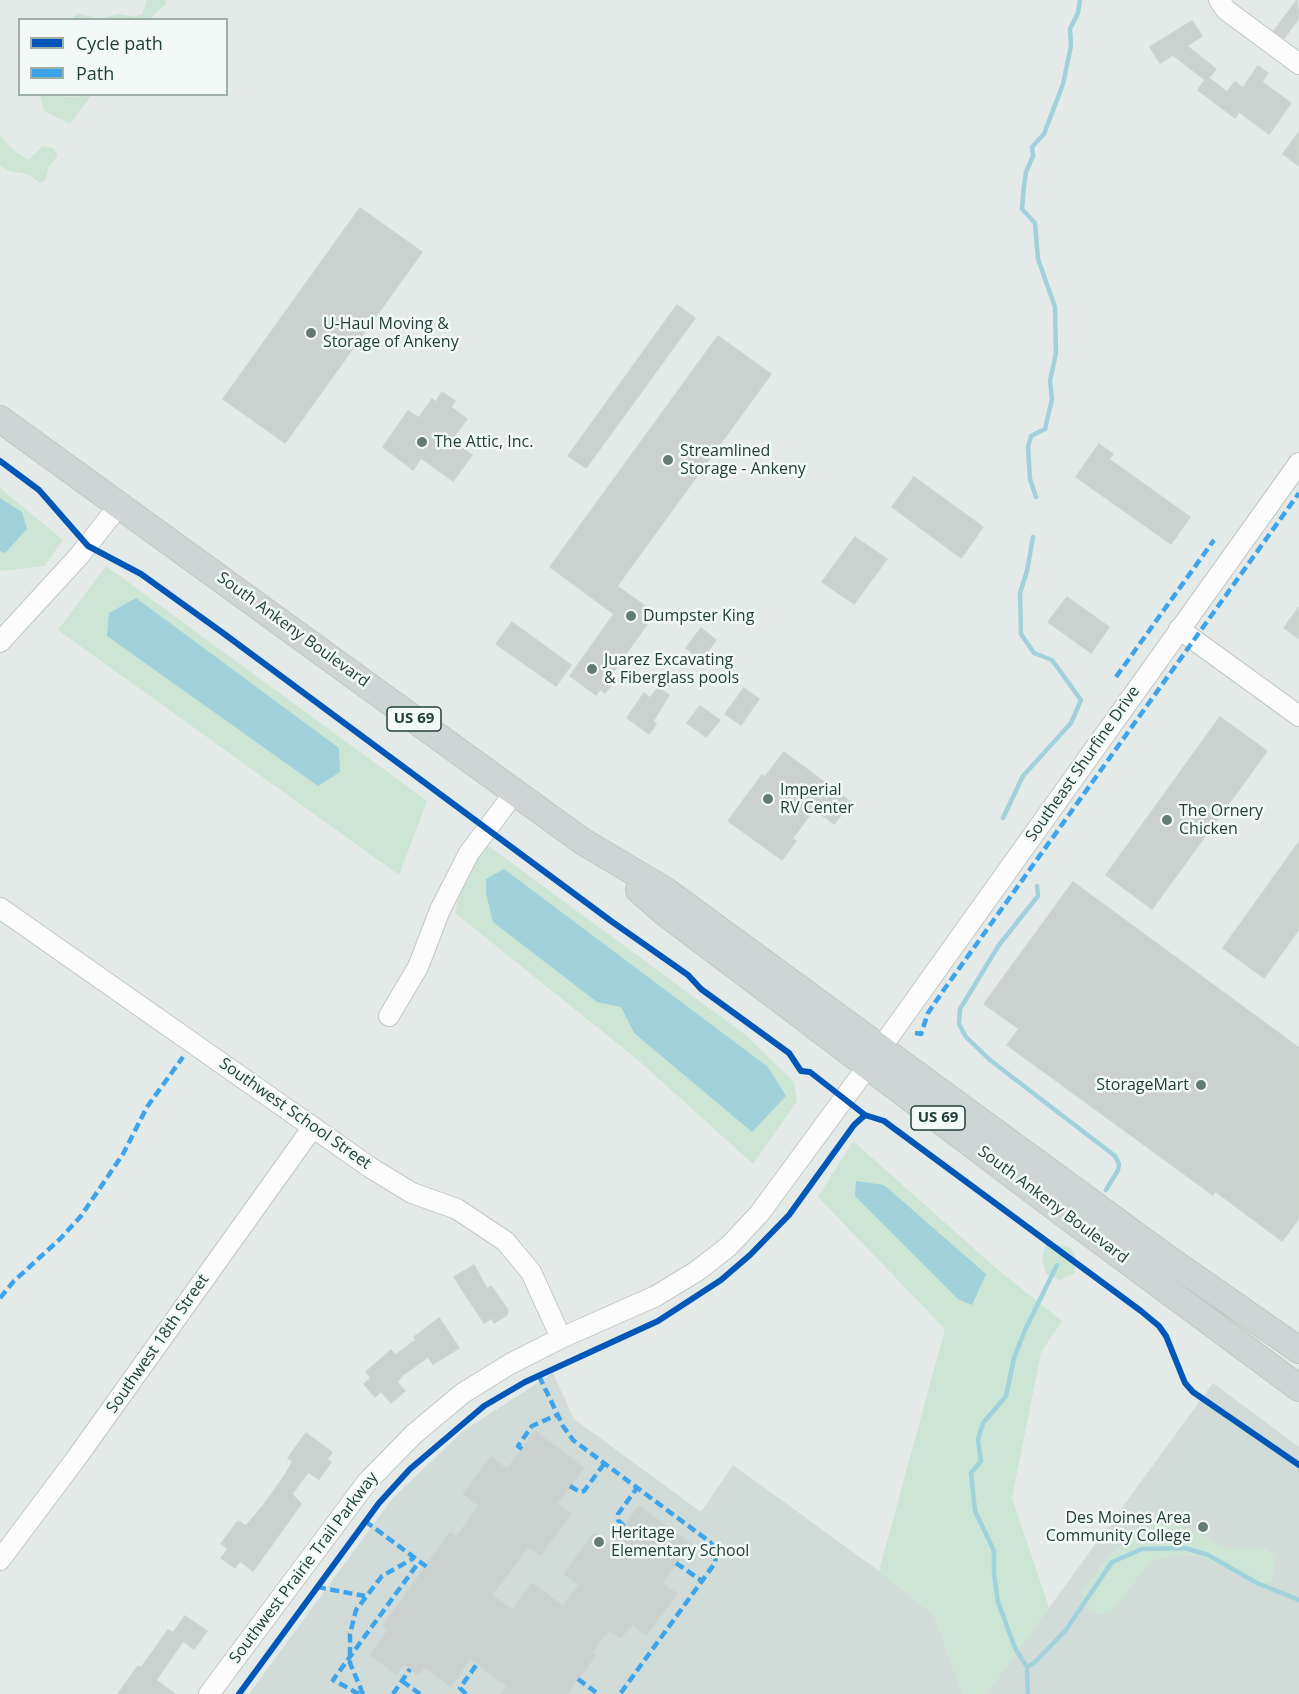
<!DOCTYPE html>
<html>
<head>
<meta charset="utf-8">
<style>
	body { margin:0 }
	#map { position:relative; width:1299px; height:1694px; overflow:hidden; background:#e4eae7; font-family:"Open Sans",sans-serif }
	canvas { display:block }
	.legend { position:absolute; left:18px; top:18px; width:210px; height:78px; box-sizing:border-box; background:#f2f9f6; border:2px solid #9eafaa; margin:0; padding:8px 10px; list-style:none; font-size:18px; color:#204039 }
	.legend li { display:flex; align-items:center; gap:12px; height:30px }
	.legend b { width:30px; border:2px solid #9eafaa }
</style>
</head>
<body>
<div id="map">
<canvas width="1299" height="1694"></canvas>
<ul class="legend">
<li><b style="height:8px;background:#0057b8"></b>Cycle path</li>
<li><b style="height:8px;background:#3da4ec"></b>Path</li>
</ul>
</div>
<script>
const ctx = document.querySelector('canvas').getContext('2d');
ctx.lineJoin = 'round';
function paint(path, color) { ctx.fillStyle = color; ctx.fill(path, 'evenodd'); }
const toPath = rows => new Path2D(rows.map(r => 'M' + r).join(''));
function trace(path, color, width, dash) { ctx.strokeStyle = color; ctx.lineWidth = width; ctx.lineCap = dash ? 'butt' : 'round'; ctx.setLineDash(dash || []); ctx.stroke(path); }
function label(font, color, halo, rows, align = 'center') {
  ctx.font = font + ' "Open Sans",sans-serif'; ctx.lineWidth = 5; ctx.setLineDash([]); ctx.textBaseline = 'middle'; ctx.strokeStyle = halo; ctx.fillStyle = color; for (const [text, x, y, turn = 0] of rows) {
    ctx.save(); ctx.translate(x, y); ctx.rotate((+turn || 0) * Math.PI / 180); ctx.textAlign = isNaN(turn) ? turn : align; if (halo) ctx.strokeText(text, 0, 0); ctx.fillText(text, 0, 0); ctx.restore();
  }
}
const built = toPath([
	[553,1373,574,1419,701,1512,733,1465,879,1571,934,1615,963,1694,249,1694,392,1499,463,1431],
	[1213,1383,1299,1447,1299,1694,986,1694]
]);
const green = toPath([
	[147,0,166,0,166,4,149,19,72,19,77,13,98,19,118,14,135,17,142,14],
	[40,95,72,97,92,95,70,124,44,111],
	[0,135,12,149,28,160,43,146,53,148,58,155,48,168,46,180,40,183,27,174,9,171,0,165],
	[0,488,63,540,44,566,0,571],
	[106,566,427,801,399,875,58,630],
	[483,842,747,1036,794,1082,797,1101,753,1164,638,1060,455,913,466,867],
	[853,1141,997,1269,1062,1321,1041,1352,1012,1498,1049,1608,986,1694,963,1694,934,1615,879,1571,945,1329,818,1197],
	[1046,1243,1070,1247,1075,1254,1075,1273,1060,1280,1046,1274,1042,1259],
	[1161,1520,1196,1532,1226,1548,1264,1548,1276,1555,1273,1580,1260,1586,1201,1556,1173,1556,1152,1560,1113,1609,1100,1615,1089,1611,1082,1593,1102,1564,1114,1551]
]);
const water = toPath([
	[0,498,22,512,27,529,5,553,0,551],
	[136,598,339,748,340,772,318,786,107,636,109,613],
	[504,869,768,1067,786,1096,752,1132,634,1033,621,1007,597,1002,493,922,486,893,486,879],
	[856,1181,884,1185,986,1274,972,1305,958,1299,855,1196]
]);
const stream = toPath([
	[1036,497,1030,479,1028,447,1031,436,1045,429,1052,399,1050,381,1056,353,1055,307,1038,259,1035,223,1022,209,1024,186,1026,172,1033,156,1032,147,1044,134,1063,84,1071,46,1070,29,1078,13,1080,0],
	[1003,818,1023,776,1071,723,1081,700,1052,660,1034,653,1021,634,1020,593,1027,571,1033,537],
	[1037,886,1038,896,999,945,960,1009,959,1024,966,1037,990,1060,1115,1156,1119,1164,1118,1170,1106,1190],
	[1027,1667,1034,1663,1066,1630,1112,1562,1142,1549,1185,1548,1208,1555,1257,1583,1299,1600],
	[1028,1694,1027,1667,1015,1648,998,1602,994,1574,994,1551,975,1511,971,1473,981,1461,978,1440,983,1423,1006,1396,1014,1358,1025,1330,1057,1265]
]);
const building = toPath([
	[1297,0,1299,18,1284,38,1274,31,1297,0],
	[1192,21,1202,36,1187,46,1216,69,1209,78,1227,92,1235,82,1243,88,1258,66,1268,73,1262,82,1291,103,1269,134,1239,112,1235,118,1198,90,1205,80,1173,55,1160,63,1150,47,1192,21],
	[1299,132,1299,166,1283,154,1299,132],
	[360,208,422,252,285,443,223,399,360,208],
	[677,305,695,318,586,468,568,456,677,305],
	[718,336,771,374,617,586,655,613,608,679,613,683,605,693,600,689,596,695,570,676,614,614,550,567,718,336],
	[442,392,455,401,451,407,467,419,455,435,462,440,459,445,472,455,453,481,421,458,413,470,383,447,408,411,419,418,432,399,436,402,442,392],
	[1099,444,1113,454,1109,459,1190,517,1171,544,1076,477,1099,444],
	[914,477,983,527,961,558,892,507,914,477],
	[855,537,887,559,854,604,822,582,855,537],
	[1067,597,1109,627,1091,653,1048,622,1067,597],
	[1299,607,1299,639,1284,628,1299,607],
	[512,622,571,665,556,686,496,644,512,622],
	[701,628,716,640,701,660,686,648,701,628],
	[658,688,669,695,653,721,656,724,649,734,627,718,644,693,650,698,658,688],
	[744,688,759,699,741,725,725,714,744,688],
	[700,706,720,720,706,737,687,723,700,706],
	[1220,717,1267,751,1152,909,1106,875,1220,717],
	[784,752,851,802,834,824,814,809,792,839,796,841,782,860,728,821,762,775,765,777,784,752],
	[1299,842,1299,929,1264,978,1223,948,1299,842],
	[1073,882,1299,1048,1299,1218,1282,1241,1215,1191,1213,1195,1007,1045,1019,1029,984,1004,1073,882],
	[474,1265,487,1289,491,1286,508,1310,507,1315,494,1323,492,1318,484,1323,454,1277,474,1265],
	[439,1318,459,1348,433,1364,428,1357,403,1375,397,1382,405,1391,391,1403,381,1391,375,1397,364,1384,371,1378,366,1372,391,1350,395,1355,416,1340,414,1337,439,1318],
	[535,1431,584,1468,557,1504,571,1514,540,1556,528,1547,492,1595,513,1610,532,1583,563,1606,579,1585,564,1574,594,1533,610,1545,639,1506,691,1544,662,1583,677,1594,646,1635,632,1624,621,1638,609,1630,592,1652,596,1655,567,1694,501,1694,507,1686,470,1659,451,1687,424,1667,418,1675,404,1664,396,1674,370,1655,388,1630,383,1626,450,1532,456,1537,479,1506,463,1494,491,1457,507,1469,535,1431],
	[306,1433,332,1452,327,1460,331,1462,319,1479,308,1472,292,1494,301,1504,253,1571,240,1561,235,1568,221,1558,228,1549,221,1544,238,1521,246,1526,263,1506,285,1475,293,1461,288,1458,306,1433],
	[185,1616,207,1631,194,1649,183,1641,156,1680,175,1694,118,1694,138,1666,141,1668,168,1630,173,1633,185,1616]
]);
const minor = toPath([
	[1219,0,1226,10,1299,64],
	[1179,629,1299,716],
	[0,642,79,556,120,504],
	[0,908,371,1168,412,1193,457,1209,505,1241,531,1272,561,1338],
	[389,1016,418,967,440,910,469,853,515,792],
	[0,1560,75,1460,313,1127],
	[209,1694,367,1482,414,1434,463,1393,510,1364,561,1338,656,1296,697,1271,729,1246,759,1214,868,1066,1299,463]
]);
const major = toPath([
	[0,419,582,841,666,891,1167,1258,1299,1350],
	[639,890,664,912,1063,1213,1299,1388]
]);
const quiet = toPath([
	[1116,677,1214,540],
	[915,1033,921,1034,928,1013,943,991,1299,493],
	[0,1298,14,1281,60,1239,81,1216,123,1154,147,1107,183,1057],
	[539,1376,563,1426,573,1440,710,1542,717,1551,715,1563,620,1694],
	[522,1449,518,1446,532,1426,557,1415],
	[570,1486,580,1492,584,1491,604,1464],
	[365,1521,427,1567],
	[624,1526,618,1520,618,1514,637,1488],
	[676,1563,702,1581],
	[317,1587,365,1596],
	[578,1679,598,1694],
	[402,1681,420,1694],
	[359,1694,333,1680,419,1562],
	[363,1694,350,1663,350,1634,356,1610,382,1576,414,1558],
	[393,1694,410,1669],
	[466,1694,460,1688,477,1664]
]);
const cycleway = toPath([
	[0,461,39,490,88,546,141,574,223,633,611,921,688,975,701,989,789,1053,801,1071,810,1072,865,1115,884,1121,1141,1311,1159,1326,1166,1336,1185,1383,1193,1392,1299,1465],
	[239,1694,379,1503,410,1469,484,1406,525,1382,658,1321,721,1280,750,1255,789,1215,854,1125,865,1115]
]);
const markers = [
	[311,333,6,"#657c76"],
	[422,442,6,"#657c76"],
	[668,460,6,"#657c76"],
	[631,616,6,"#657c76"],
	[592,669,6,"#657c76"],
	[768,799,6,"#657c76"],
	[1167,820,6,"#657c76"],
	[1201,1085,6,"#657c76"],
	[1203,1527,6,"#657c76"],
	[599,1542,6,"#657c76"]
];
const shields = [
	[414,719,54],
	[938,1118,54]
];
const shieldNames = [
	["US 69",414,719],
	["US 69",938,1118]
];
const poiNames = [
	["U-Haul Moving &",323,324],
	["Storage of Ankeny",323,342],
	["The Attic, Inc.",434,442],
	["Streamlined",680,451],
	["Storage - Ankeny",680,469],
	["Dumpster King",643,616],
	["Juarez Excavating",604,660],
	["& Fiberglass pools",604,678],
	["Imperial",780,790],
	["RV Center",780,808],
	["The Ornery",1179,811],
	["Chicken",1179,829],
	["StorageMart",1189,1085,"right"],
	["Des Moines Area",1191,1518,"right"],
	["Community College",1191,1536,"right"],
	["Heritage",611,1533],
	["Elementary School",611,1551]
];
const streetNames = [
	["South Ankeny Boulevard",293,630,36],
	["Southeast Shurfine Drive",1083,764,-55],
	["Southwest School Street",295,1114,35],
	["South Ankeny Boulevard",1053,1205,37],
	["Southwest 18th Street",158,1344,-55],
	["Southwest Prairie Trail Parkway",304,1568,-53]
];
paint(built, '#d1dcd8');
paint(green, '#cce5d4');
paint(water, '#a1d2dc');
trace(stream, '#a1d2dc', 4.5);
paint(building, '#cbd1cf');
trace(building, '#cdd3d0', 1.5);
trace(minor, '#c1c7c5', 22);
trace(major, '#bcc7c3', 28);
trace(minor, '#fbfcfb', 20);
trace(major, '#cdd6d4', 26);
trace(quiet, '#3da4ec', 4.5, [9, 4.5]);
trace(cycleway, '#0057b8', 6);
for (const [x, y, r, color] of markers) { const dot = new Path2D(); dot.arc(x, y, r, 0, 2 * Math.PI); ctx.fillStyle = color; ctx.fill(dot); trace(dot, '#f2f9f6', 2); }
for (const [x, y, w] of shields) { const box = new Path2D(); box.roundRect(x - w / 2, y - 12, w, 24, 4.5); ctx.fillStyle = '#f2f9f6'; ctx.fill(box); trace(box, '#204039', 1.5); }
label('bold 15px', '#204039', null, shieldNames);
label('16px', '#204039', '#f2f9f6', poiNames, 'left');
label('16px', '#204039', '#f2f9f6', streetNames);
</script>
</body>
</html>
